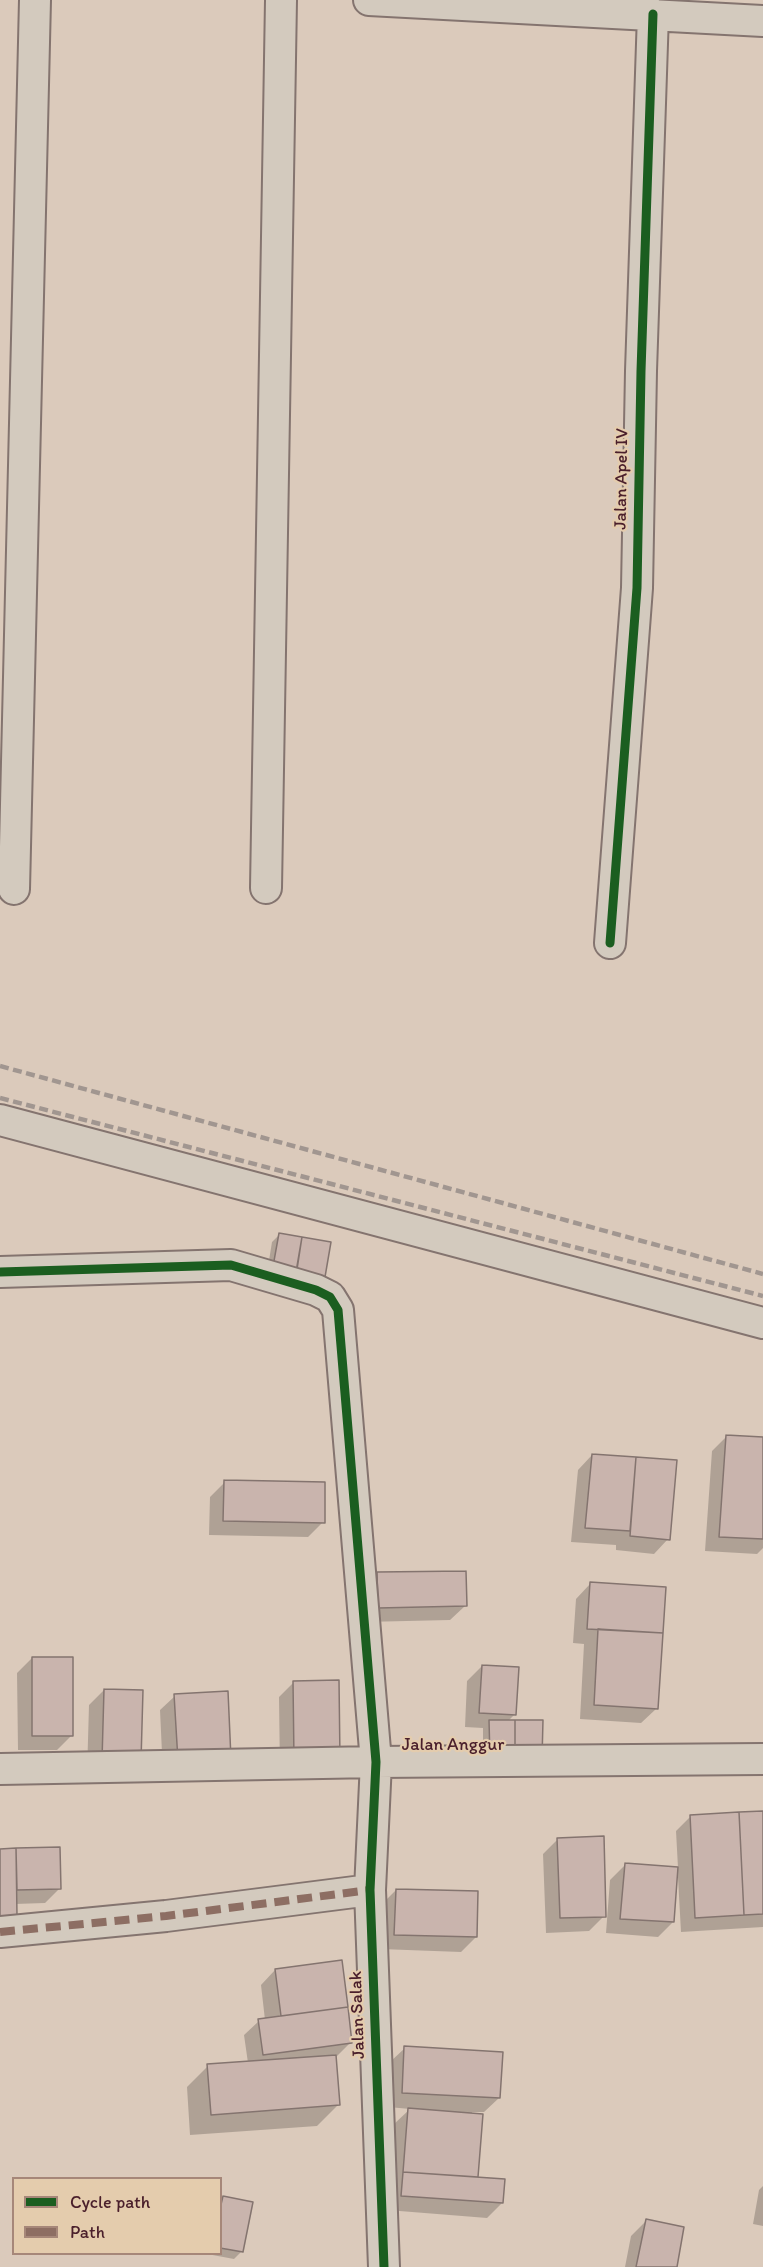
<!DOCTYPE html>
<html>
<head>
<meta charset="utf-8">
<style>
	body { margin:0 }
	#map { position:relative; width:763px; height:2267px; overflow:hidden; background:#dbcabb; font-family:Itim,sans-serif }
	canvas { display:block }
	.legend { position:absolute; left:12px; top:2177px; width:210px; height:78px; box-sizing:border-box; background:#e4ccad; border:2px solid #a68779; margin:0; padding:8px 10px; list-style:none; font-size:18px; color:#4a1f2b }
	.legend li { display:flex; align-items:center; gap:12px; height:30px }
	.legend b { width:30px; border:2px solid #a68779 }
</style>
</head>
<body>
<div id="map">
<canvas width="763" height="2267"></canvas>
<ul class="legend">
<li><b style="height:8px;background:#1b5e20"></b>Cycle path</li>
<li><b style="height:8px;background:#8d6e63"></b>Path</li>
</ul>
</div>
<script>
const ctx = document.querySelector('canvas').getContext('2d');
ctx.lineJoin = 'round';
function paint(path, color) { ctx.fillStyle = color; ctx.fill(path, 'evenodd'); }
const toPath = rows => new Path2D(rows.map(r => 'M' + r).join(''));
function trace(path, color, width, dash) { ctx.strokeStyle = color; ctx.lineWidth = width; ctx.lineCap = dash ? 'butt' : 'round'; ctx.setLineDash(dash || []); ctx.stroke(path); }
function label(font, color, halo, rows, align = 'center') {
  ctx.font = font + ' Itim,sans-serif'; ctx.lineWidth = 4.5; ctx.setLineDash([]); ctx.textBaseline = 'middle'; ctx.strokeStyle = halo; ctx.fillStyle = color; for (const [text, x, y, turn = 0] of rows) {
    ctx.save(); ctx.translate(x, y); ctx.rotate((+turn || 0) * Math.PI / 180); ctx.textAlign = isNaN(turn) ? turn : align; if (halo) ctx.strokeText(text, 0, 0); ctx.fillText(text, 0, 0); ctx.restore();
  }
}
const shadow = toPath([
	[279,1235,324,1277,317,1284,266,1279,272,1242],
	[727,1436,763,1438,763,1548,757,1554,705,1551,712,1451],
	[592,1455,675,1461,668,1539,654,1554,616,1550,616,1545,571,1542,578,1470],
	[225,1482,323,1522,308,1537,209,1535,210,1497],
	[378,1574,465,1606,450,1620,364,1622,363,1589],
	[590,1584,656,1709,641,1723,580,1719,584,1644,573,1643,576,1599],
	[32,1658,71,1736,57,1750,18,1750,17,1673],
	[482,1666,515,1714,508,1721,483,1766,483,1728,465,1727,467,1681],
	[294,1682,324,1774,280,1775,279,1697],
	[104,1690,139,1760,87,1774,89,1705],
	[227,1693,163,1775,160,1710,175,1696],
	[763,1812,763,1927,681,1932,678,1878,676,1878,673,1922,658,1937,606,1933,610,1880,625,1865,678,1868,676,1831,691,1816],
	[558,1839,604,1916,589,1931,546,1933,543,1854],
	[59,1849,60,1888,45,1903,15,1904,0,1851],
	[396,1890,476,1937,461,1952,380,1949,381,1905],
	[275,1970,351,2042,336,2057,338,2105,317,2126,190,2135,187,2087,208,2066,248,2063,244,2035,259,2021,265,2020,261,1985],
	[405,2048,499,2098,484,2112,472,2112,472,2114,481,2115,476,2179,502,2203,487,2218,387,2210,393,2125,410,2109,388,2107,390,2062],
	[763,2186,763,2226,753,2224,759,2190],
	[223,2198,242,2251,234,2259,207,2254,220,2254,220,2201],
	[646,2221,675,2267,625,2267,631,2236]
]);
const building = toPath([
	[279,1233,302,1237,296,1276,272,1272,279,1233],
	[302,1237,331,1242,325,1277,296,1272,302,1237],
	[726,1435,763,1437,763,1539,719,1537,726,1435],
	[592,1454,636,1457,630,1531,585,1528,592,1454],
	[636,1457,677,1460,670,1540,630,1536,636,1457],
	[224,1480,325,1482,325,1523,223,1521,224,1480],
	[466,1571,467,1606,378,1608,377,1572,466,1571],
	[590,1582,666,1587,663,1633,587,1629,590,1582],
	[598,1629,663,1633,658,1709,594,1705,598,1629],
	[32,1657,73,1657,73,1736,32,1736,32,1657],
	[482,1665,519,1667,516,1715,479,1713,482,1665],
	[339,1680,340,1760,294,1761,293,1681,339,1680],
	[104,1689,143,1690,141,1761,102,1760,104,1689],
	[228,1691,231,1759,178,1761,174,1694,228,1691],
	[489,1720,515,1720,515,1759,490,1759,489,1720],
	[515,1720,543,1720,542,1759,515,1759,515,1720],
	[763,1811,763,1914,744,1915,739,1812,763,1811],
	[739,1812,744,1915,695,1918,690,1815,739,1812],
	[604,1836,606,1917,560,1918,557,1838,604,1836],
	[60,1847,61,1889,17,1890,16,1848,60,1847],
	[16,1848,17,1916,0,1917,0,1849,16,1848],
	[625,1863,678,1867,674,1922,620,1919,625,1863],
	[396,1889,478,1891,477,1937,394,1935,396,1889],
	[342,1960,348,2007,281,2016,275,1969,342,1960],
	[348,2007,352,2043,263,2055,258,2019,348,2007],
	[404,2046,503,2052,500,2098,402,2093,404,2046],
	[336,2055,340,2105,211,2115,207,2064,336,2055],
	[408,2108,483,2114,478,2177,403,2172,408,2108],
	[403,2172,505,2179,503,2203,401,2196,403,2172],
	[223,2196,253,2202,243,2252,220,2248,220,2209,223,2196],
	[646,2219,684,2227,677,2267,636,2267,646,2219]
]);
const street = toPath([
	[369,0,763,21],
	[266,888,281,0],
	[14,889,35,0],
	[610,943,637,588,641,371,653,14],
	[0,1120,763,1323],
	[0,1272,231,1265,316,1290,330,1297,338,1310,376,1762,370,1890,384,2267],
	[0,1769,376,1762,763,1759],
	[0,1932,166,1916,370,1890]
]);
const rail = toPath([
	[0,1066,763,1274],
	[0,1098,763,1296]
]);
const quiet = toPath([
	[0,1932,166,1916,370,1890]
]);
const cycleway = toPath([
	[610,943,637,588,641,371,653,14],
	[0,1272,231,1265,316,1290,330,1297,338,1310,376,1762,370,1890,384,2267]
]);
const streetNames = [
	["Jalan Apel IV",622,479,-89],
	["Jalan Anggur",453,1745],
	["Jalan Salak",358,2015,-92]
];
paint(shadow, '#0003');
paint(building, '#c9b4ad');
trace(building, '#84746f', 1.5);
trace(street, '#84746f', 34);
trace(street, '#d3cabe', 30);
trace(rail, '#a19690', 4.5, [9, 4.5]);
trace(quiet, '#8d6e63', 8, [15, 8]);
trace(cycleway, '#1b5e20', 9);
label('18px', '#4a1f2b', '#e4ccad', streetNames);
</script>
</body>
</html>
